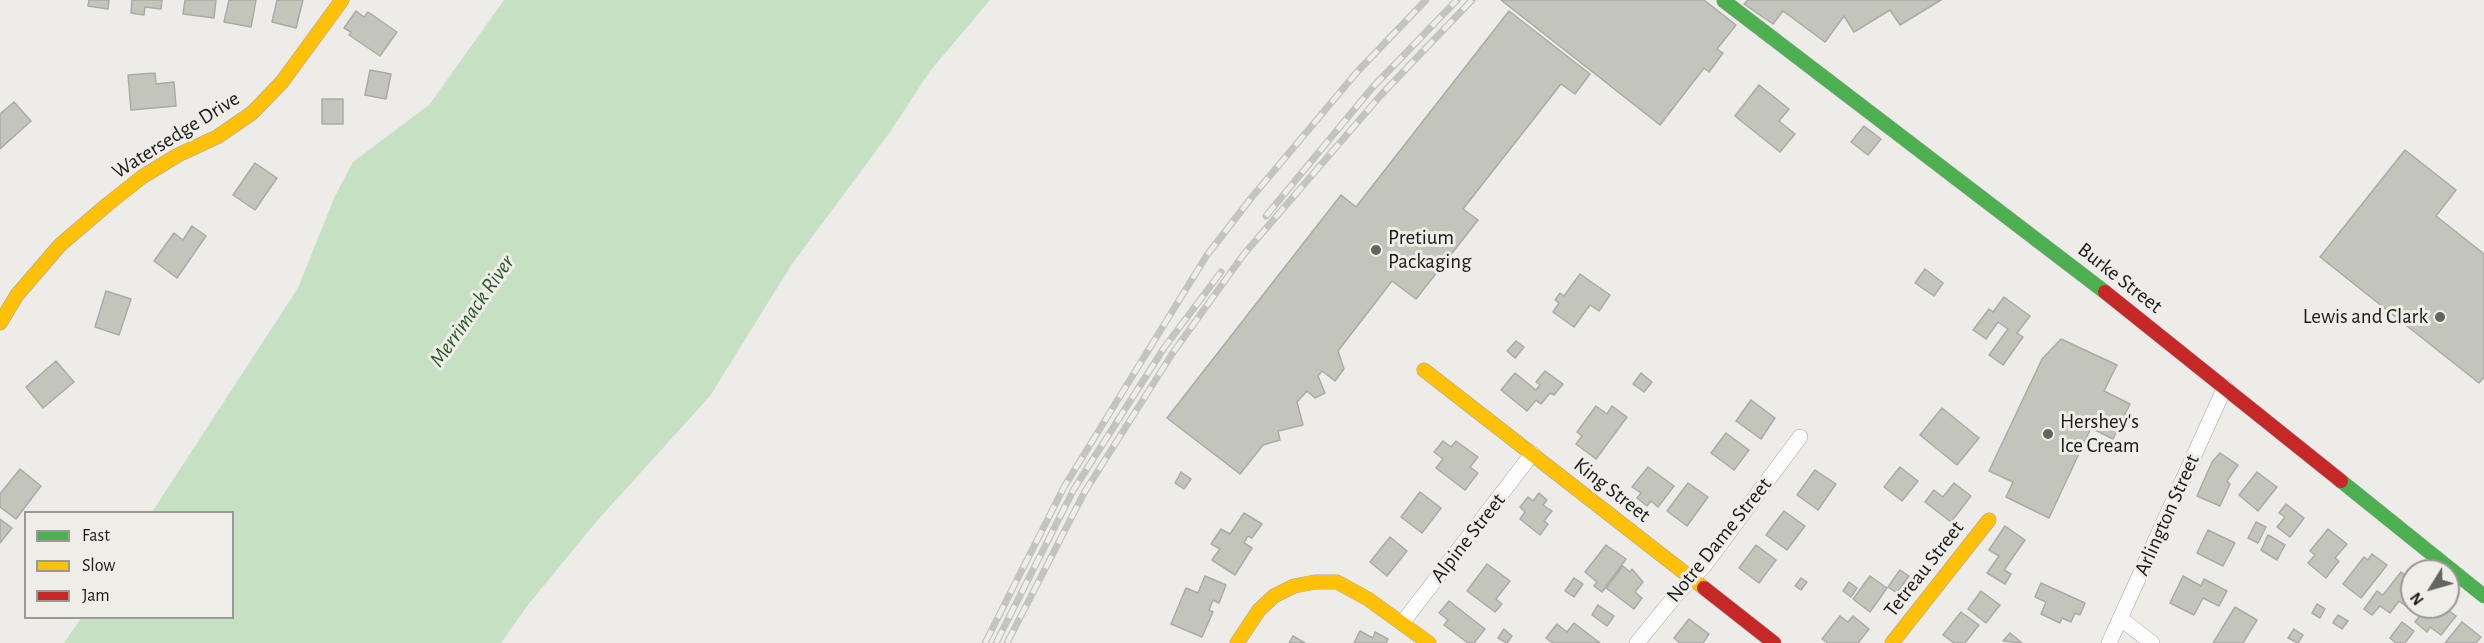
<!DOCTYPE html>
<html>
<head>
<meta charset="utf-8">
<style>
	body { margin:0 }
	#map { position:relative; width:2484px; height:643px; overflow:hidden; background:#edece9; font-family:"Alegreya Sans",sans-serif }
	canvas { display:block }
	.legend { position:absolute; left:24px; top:511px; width:210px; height:108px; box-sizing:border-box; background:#eeede8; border:2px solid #999995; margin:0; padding:8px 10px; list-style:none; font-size:18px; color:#1a1a18 }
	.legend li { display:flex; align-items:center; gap:12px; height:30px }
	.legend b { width:30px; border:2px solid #999995 }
	.north { position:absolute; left:2400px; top:559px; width:60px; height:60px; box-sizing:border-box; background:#eeede8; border:2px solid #999995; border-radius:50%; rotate:233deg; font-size:16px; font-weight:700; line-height:24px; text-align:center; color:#1a1a18 }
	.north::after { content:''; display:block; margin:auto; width:21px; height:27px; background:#646461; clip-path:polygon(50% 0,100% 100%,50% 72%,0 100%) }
</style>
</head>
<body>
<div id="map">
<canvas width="2484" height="643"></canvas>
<ul class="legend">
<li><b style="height:8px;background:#4caf50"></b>Fast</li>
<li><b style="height:8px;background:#ffc107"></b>Slow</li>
<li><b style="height:8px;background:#c62828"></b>Jam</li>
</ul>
<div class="north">N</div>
</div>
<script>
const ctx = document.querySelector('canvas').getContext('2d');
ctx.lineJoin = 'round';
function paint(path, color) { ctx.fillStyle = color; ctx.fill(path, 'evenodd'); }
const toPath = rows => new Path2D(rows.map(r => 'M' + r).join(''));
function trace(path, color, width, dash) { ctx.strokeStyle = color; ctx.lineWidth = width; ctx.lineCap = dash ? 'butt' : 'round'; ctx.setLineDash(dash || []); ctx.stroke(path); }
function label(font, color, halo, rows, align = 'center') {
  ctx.font = font + ' "Alegreya Sans",sans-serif'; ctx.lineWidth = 6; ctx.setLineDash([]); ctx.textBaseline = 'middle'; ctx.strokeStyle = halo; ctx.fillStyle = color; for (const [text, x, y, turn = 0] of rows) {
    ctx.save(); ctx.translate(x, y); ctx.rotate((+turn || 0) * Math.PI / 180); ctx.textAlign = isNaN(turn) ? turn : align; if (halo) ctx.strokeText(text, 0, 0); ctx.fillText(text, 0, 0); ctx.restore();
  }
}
const water = toPath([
	[504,0,990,0,930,71,890,132,792,264,710,396,596,522,528,605,501,643,64,643,81,618,232,618,232,512,152,512,298,288,335,196,353,162,429,105]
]);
const building = toPath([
	[89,0,109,0,108,9,88,6,89,0],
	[132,0,162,0,161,9,145,7,144,15,131,13,132,0],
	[185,0,216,0,214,18,183,14,185,0],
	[229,0,256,0,251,27,224,22,229,0],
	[277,0,303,0,296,28,272,22,277,0],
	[1501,0,1704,0,1736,25,1717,49,1723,53,1709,72,1704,68,1660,125,1501,0],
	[1748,0,1941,0,1900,25,1890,10,1854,32,1844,16,1825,42,1783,11,1773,24,1744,4,1748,0],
	[356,11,364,17,368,12,397,32,380,56,349,35,351,32,344,28,356,11],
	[1509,11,1590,74,1575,94,1561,84,1463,209,1478,220,1416,299,1392,281,1338,351,1344,369,1335,381,1322,371,1318,376,1325,393,1315,398,1307,391,1297,402,1303,425,1278,431,1280,440,1263,445,1240,474,1167,418,1341,195,1356,207,1509,11],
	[370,70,391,74,386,99,365,95,370,70],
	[155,73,156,84,174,82,176,106,131,110,128,75,155,73],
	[1759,85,1789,109,1779,121,1795,134,1780,152,1735,116,1759,85],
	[322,99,343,99,343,124,322,124,322,99],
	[14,102,31,121,0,149,0,114,14,102],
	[1864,126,1881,139,1868,155,1851,142,1864,126],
	[2405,150,2456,190,2436,216,2484,254,2484,377,2479,383,2320,257,2405,150],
	[255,163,277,178,255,210,233,195,255,163],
	[192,226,206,236,177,278,154,261,174,233,183,240,192,226],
	[1925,269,1943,283,1934,296,1915,283,1925,269],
	[1580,274,1610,295,1599,311,1590,305,1574,327,1553,312,1559,303,1555,300,1560,293,1564,296,1580,274],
	[106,291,131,299,119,335,95,327,106,291],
	[2004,297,2030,316,2017,333,2023,337,2003,365,1989,355,2008,329,1998,322,1986,339,1973,330,1989,309,1993,312,2004,297],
	[2061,339,2117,365,2104,391,2130,404,2113,439,2091,428,2049,518,2006,497,2013,482,1989,471,2042,359,2061,339],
	[1516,341,1524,347,1515,358,1507,351,1516,341],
	[56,361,74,382,43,408,26,387,56,361],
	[1545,371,1563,384,1554,395,1550,393,1541,404,1536,400,1527,411,1501,390,1515,373,1536,390,1540,385,1536,382,1545,371],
	[1641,373,1652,382,1644,392,1633,384,1641,373],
	[1751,400,1775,418,1761,439,1736,421,1751,400],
	[1596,406,1607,414,1612,406,1627,417,1596,459,1576,444,1582,436,1577,432,1596,406],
	[1942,408,1979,438,1957,465,1920,435,1942,408],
	[1726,433,1749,450,1734,470,1711,453,1726,433],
	[1443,441,1451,447,1456,441,1478,457,1470,467,1478,473,1465,490,1436,468,1443,459,1434,452,1443,441],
	[2220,453,2238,465,2227,481,2230,484,2220,506,2197,496,2212,462,2220,453],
	[1648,467,1674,486,1658,507,1651,501,1647,506,1637,498,1641,493,1632,487,1648,467],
	[1900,467,1918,481,1902,501,1884,487,1900,467],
	[20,469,41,486,16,519,0,507,0,494,20,469],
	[1815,470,1836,484,1818,510,1797,495,1815,470],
	[1181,472,1191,479,1184,489,1175,483,1181,472],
	[2257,472,2277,487,2258,511,2239,495,2257,472],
	[1688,483,1708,497,1687,526,1667,511,1688,483],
	[1954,483,1971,496,1951,522,1925,502,1934,490,1943,497,1954,483],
	[1420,492,1441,508,1422,533,1401,517,1420,492],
	[1539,493,1547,500,1543,505,1552,511,1544,521,1548,524,1540,535,1520,519,1525,512,1520,507,1528,497,1533,501,1539,493],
	[2286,504,2304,518,2290,537,2277,527,2285,517,2279,513,2286,504],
	[1784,511,1805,526,1787,550,1766,535,1784,511],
	[1244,513,1262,524,1252,538,1248,536,1244,543,1252,548,1235,575,1212,560,1220,549,1211,544,1221,529,1230,534,1244,513],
	[0,519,12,528,0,543,0,519],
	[2256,522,2266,527,2258,543,2248,538,2256,522],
	[2005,526,2025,540,2004,570,2011,574,2005,584,1987,573,1999,556,1989,550,2005,526],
	[2328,529,2347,544,2335,558,2339,561,2326,578,2308,563,2315,555,2310,551,2328,529],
	[2208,530,2235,543,2223,566,2197,553,2208,530],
	[2268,535,2285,545,2277,560,2261,550,2268,535],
	[1390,537,1407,551,1387,576,1370,562,1390,537],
	[1606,545,1626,559,1602,592,1594,586,1597,582,1585,572,1606,545],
	[1756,545,1776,560,1759,583,1739,568,1756,545],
	[2372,554,2387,565,2361,598,2343,584,2364,557,2368,560,2372,554],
	[1487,564,1510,581,1496,599,1502,604,1495,612,1467,591,1487,564],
	[1623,566,1630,572,1632,569,1643,582,1635,592,1642,598,1634,609,1606,588,1623,566],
	[1900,570,1909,576,1897,593,1888,587,1900,570],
	[2401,572,2412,580,2413,607,2411,610,2399,601,2390,613,2380,606,2372,615,2364,609,2377,591,2383,595,2401,572],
	[1205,576,1226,585,1219,603,1213,600,1209,610,1213,612,1202,637,1171,624,1186,588,1198,593,1205,576],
	[1870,576,1887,588,1870,612,1853,599,1870,576],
	[2183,576,2201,586,2204,579,2227,591,2219,606,2203,598,2194,615,2170,603,2183,576],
	[1574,578,1583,584,1574,597,1565,591,1574,578],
	[1801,578,1807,582,1801,590,1795,586,1801,578],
	[1849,582,1857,588,1851,597,1843,591,1849,582],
	[2041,583,2085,603,2080,615,2075,613,2071,622,2062,618,2060,623,2041,614,2046,602,2035,597,2041,583],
	[1981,591,2000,605,1986,623,1968,609,1981,591],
	[1449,601,1485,629,1474,643,1468,643,1444,625,1448,620,1439,613,1449,601],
	[2317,604,2325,609,2320,618,2312,613,2317,604],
	[1598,605,1614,616,1607,626,1592,615,1598,605],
	[2235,607,2257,620,2243,643,2213,643,2235,607],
	[2427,607,2444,607,2456,616,2441,635,2430,627,2427,632,2415,622,2427,607],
	[1961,612,1979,625,1965,643,1954,643,1943,635,1961,612],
	[2338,615,2348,621,2342,629,2333,623,2338,615],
	[1840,616,1848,622,1853,616,1869,629,1858,643,1828,643,1822,639,1840,616],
	[1689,619,1709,634,1703,643,1680,643,1674,638,1689,619],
	[2402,622,2414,631,2405,643,2396,643,2390,638,2402,622],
	[2462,622,2481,637,2476,643,2445,643,2462,622],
	[1574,623,1600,643,1553,643,1546,638,1557,624,1567,632,1574,623],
	[1504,629,1512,636,1507,643,1498,638,1504,629],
	[2294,629,2303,635,2298,643,2288,638,2294,629],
	[1360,631,1373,638,1375,632,1388,639,1386,643,1354,643,1360,631],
	[2010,633,2022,643,2003,641,2010,633],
	[1293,636,1305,643,1289,643,1293,636]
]);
const street = toPath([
	[2120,618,2152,643],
	[1403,622,1532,454],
	[1637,643,1676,595,1704,566,1800,437],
	[2109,643,2225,387]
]);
const fast = toPath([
	[1724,1,2105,292],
	[2341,481,2484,596]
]);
const slow = toPath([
	[0,323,17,295,60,245,108,204,142,177,178,155,217,137,252,113,282,82,342,0],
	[1424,370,1704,588],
	[1237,643,1259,610,1274,596,1294,586,1315,582,1337,582,1368,599,1429,643],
	[1892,643,1989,520]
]);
const jam = toPath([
	[2105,292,2341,481],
	[1704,588,1774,643]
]);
const rail = toPath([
	[1266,216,1372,88,1457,0],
	[985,643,1064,487,1207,255,1252,197,1357,72,1426,0],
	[996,643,1074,489,1164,348,1221,272],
	[1007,643,1084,493,1172,354,1244,254,1381,95,1472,0]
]);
const markers = [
	[1376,250,6,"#646461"],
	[2440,317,6,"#646461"],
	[2048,434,6,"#646461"]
];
const streetNames = [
	["Watersedge Drive",176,135,-32],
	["Burke Street",2120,278,38],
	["King Street",1612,490,38],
	["Arlington Street",2167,515,-66],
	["Alpine Street",1468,538,-52],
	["Notre Dame Street",1719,540,-51],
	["Tetreau Street",1924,569,-52]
];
const poiNames = [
	["Pretium",1388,238],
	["Packaging",1388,262],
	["Lewis and Clark",2428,317,"right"],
	["Hershey's",2060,422],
	["Ice Cream",2060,446]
];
const waterNames = [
	["Merrimack River",472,311,-55]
];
paint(water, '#c6e0c4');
paint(building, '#c3c5ba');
trace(building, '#aaaba8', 1.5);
trace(street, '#a4a3a2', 16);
trace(fast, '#a4a3a2', 15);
trace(slow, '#a4a3a2', 15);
trace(jam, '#a4a3a2', 15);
trace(street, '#fcfcfc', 15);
trace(fast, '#4caf50', 14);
trace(slow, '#ffc107', 14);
trace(jam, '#c62828', 14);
trace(rail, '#c3c3c2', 7);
trace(rail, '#eeede8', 4.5, [14]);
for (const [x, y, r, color] of markers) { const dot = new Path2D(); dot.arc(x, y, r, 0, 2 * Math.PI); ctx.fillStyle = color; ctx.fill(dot); trace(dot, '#eeede8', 2); }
label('21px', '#1a1a18', '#eeede8', streetNames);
label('21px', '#1a1a18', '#eeede8', poiNames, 'left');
label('italic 22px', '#275826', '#eeede8', waterNames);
</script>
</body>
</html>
